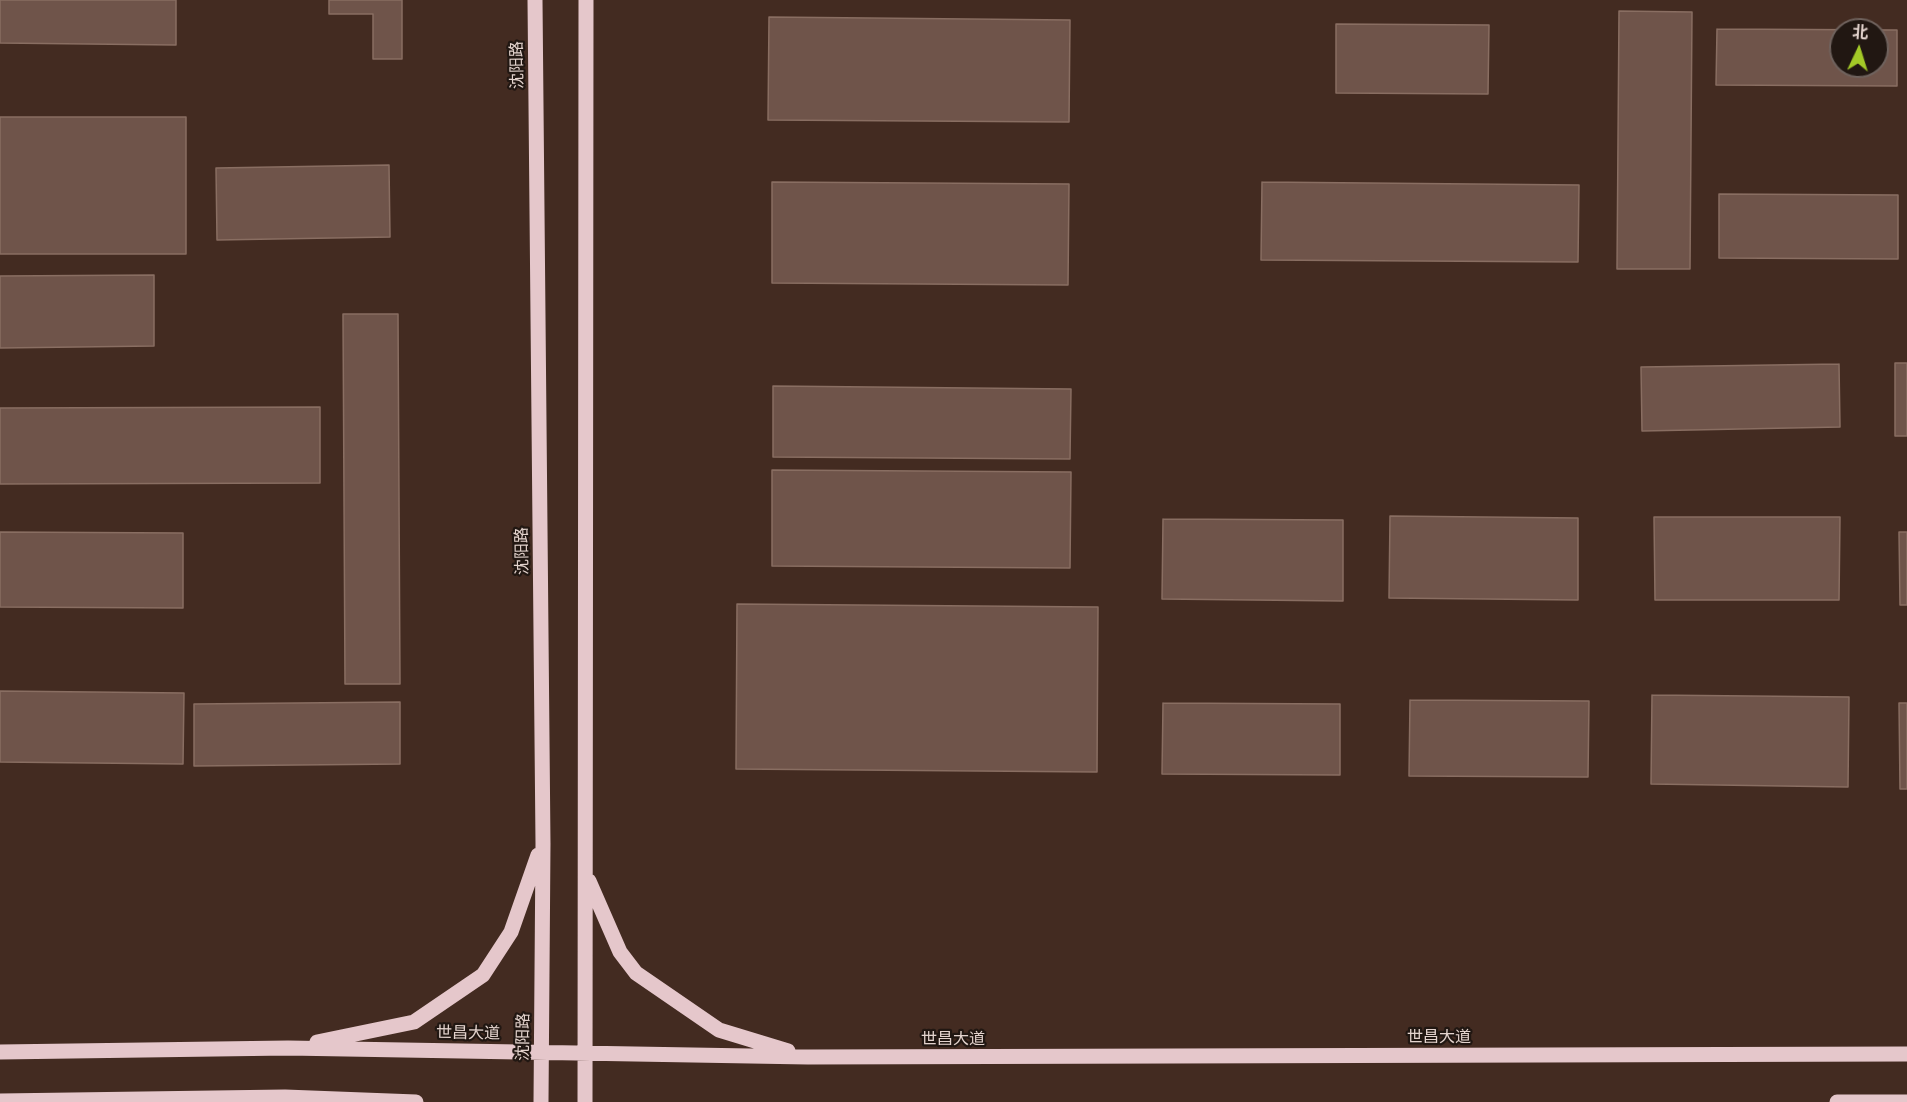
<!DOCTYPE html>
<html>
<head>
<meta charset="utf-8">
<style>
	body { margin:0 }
	#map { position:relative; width:1907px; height:1102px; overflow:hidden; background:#432b21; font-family:"Asap Condensed","Noto Sans SC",sans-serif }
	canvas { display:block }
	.north { position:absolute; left:1829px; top:18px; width:60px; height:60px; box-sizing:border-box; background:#211712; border:2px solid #6f625d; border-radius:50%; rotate:4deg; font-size:16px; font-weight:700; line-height:24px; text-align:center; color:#e3d3cd }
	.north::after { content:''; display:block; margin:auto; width:21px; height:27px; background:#a3c927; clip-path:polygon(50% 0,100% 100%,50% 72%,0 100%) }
</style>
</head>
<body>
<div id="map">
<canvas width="1907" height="1102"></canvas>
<div class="north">北</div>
</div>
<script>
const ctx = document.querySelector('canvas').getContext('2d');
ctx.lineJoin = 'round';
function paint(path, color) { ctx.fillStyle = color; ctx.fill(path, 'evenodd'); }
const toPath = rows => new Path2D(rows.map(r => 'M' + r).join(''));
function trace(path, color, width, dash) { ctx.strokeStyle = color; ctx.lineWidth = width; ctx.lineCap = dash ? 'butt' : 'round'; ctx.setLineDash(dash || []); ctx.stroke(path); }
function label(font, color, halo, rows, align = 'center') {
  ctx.font = font + ' "Asap Condensed","Noto Sans SC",sans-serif'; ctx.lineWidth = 4.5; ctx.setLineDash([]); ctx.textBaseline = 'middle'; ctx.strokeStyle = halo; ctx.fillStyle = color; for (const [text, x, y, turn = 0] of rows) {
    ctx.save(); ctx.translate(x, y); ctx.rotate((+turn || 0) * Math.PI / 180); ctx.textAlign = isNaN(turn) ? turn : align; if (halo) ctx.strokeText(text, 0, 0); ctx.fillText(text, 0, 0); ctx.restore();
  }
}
const building = toPath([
	[0,0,176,0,176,45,0,43,0,0],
	[329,0,402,0,402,59,373,59,373,14,329,14,329,0],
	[1619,11,1692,12,1690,269,1617,269,1619,11],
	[769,17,1070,20,1069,122,768,120,769,17],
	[1336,24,1489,25,1488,94,1336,93,1336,24],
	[1717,29,1897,30,1897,86,1716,85,1717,29],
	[1841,30,1877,30,1877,66,1841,66,1841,30],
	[0,117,186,117,186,254,0,254,0,117],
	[389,165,390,237,217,240,216,168,389,165],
	[772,182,1069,184,1068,285,772,283,772,182],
	[1262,182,1579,185,1578,262,1261,260,1262,182],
	[1719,194,1898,195,1898,259,1719,258,1719,194],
	[154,275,154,346,0,348,0,276,154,275],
	[343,314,398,314,400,684,345,684,343,314],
	[1895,363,1907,363,1907,436,1895,436,1895,363],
	[1839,364,1840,427,1642,431,1641,367,1839,364],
	[773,386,1071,389,1070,459,773,457,773,386],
	[320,407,320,483,0,484,0,408,320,407],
	[772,470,1071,472,1070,568,772,566,772,470],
	[1390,516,1578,518,1578,600,1389,598,1390,516],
	[1654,517,1840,517,1839,600,1655,600,1654,517],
	[1163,519,1343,520,1343,601,1162,599,1163,519],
	[0,532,183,533,183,608,0,607,0,532],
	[1899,532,1907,532,1907,605,1900,605,1899,532],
	[737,604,1098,607,1097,772,736,769,737,604],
	[0,691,184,693,183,764,0,762,0,691],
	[1652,695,1849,697,1848,787,1651,784,1652,695],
	[1410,700,1589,701,1588,777,1409,776,1410,700],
	[400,702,400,764,194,766,194,704,400,702],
	[1163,703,1340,704,1340,775,1162,774,1163,703],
	[1899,703,1907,703,1907,789,1900,789,1899,703]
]);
const major = toPath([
	[535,0,543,843,541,1102],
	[589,881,620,952,636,973,719,1030,788,1051],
	[317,1042,414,1022,483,975,511,932,538,855],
	[0,1052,288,1048,808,1057,1907,1054],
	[0,1101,285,1097,416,1102],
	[585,1102,586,0],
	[1837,1102,1907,1102]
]);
const streetNames = [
	["沈阳路",517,65,-91],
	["沈阳路",522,551,-91],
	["世昌大道",468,1033,1],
	["沈阳路",523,1037,-89],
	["世昌大道",1439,1037],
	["世昌大道",953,1039]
];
paint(building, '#6f544a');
trace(building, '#896e62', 1.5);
trace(major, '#e5c7cb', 15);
label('16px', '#e3d3cd', '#211712', streetNames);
</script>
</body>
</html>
